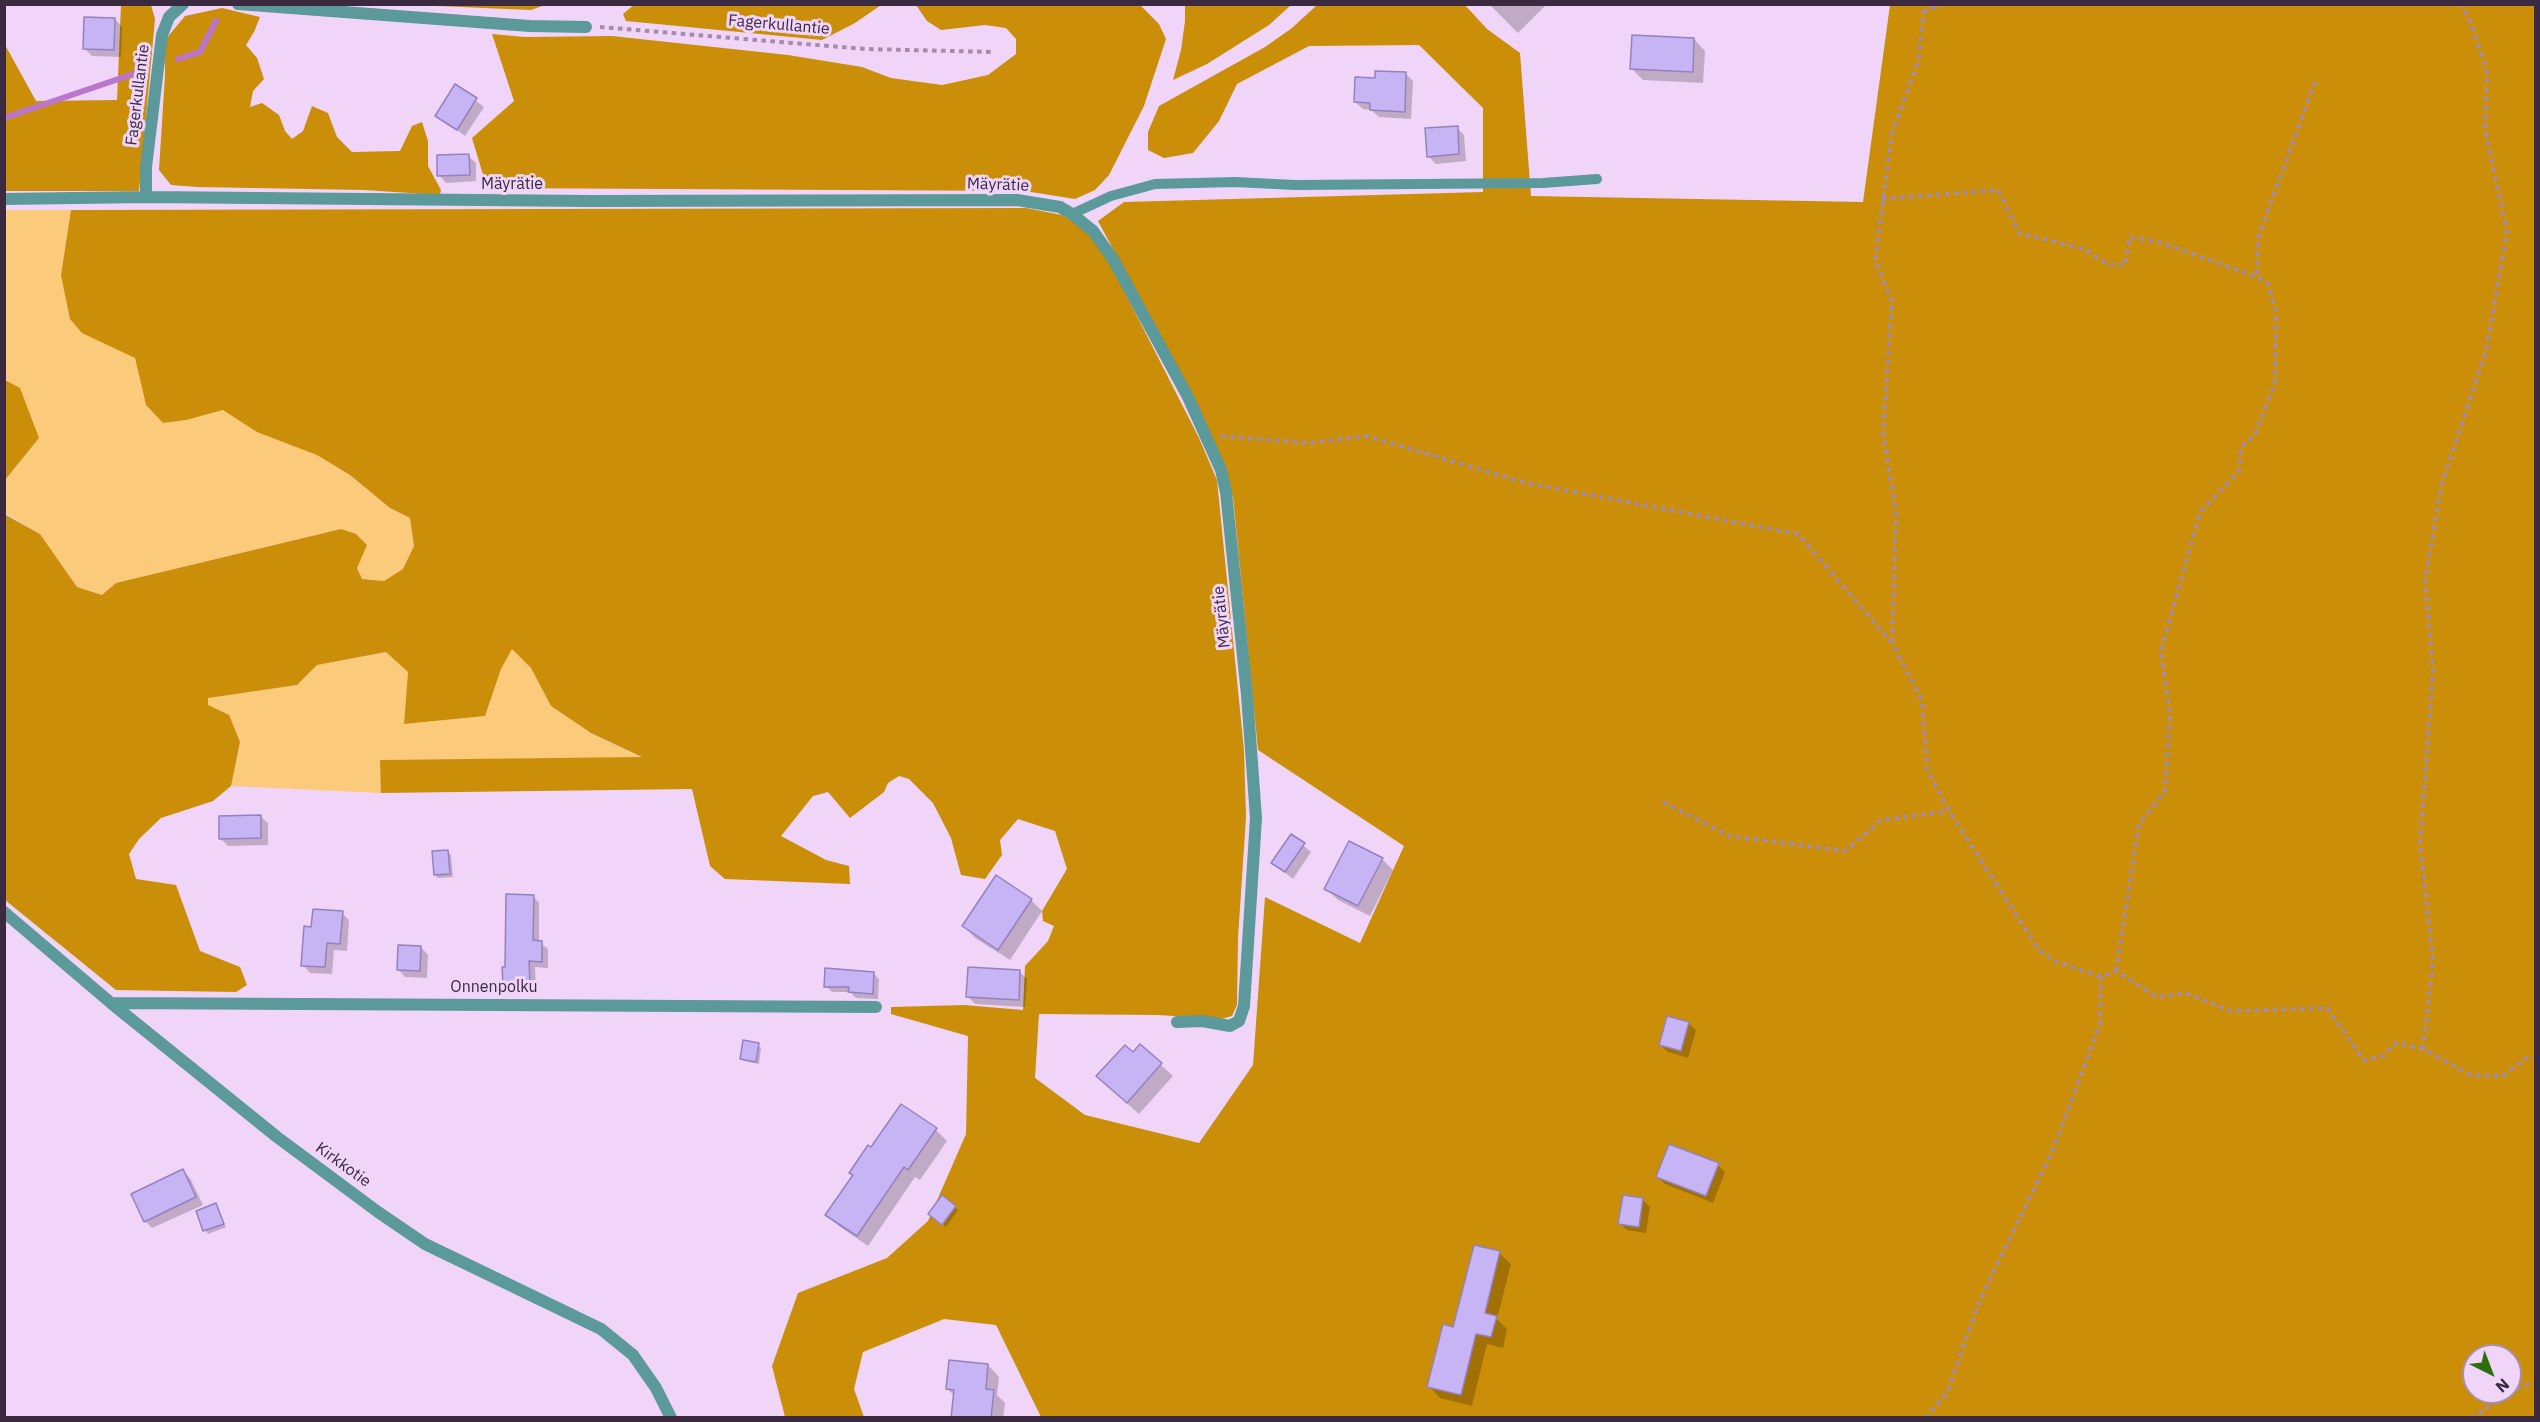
<!DOCTYPE html>
<html>
<head>
<meta charset="utf-8">
<style>
	body { margin:0 }
	#map { position:relative; width:2540px; height:1422px; overflow:hidden; background:#f0d5f8; font-family:"IBM Plex Sans",sans-serif }
	canvas { display:block }
	.frame { position:absolute; inset:0; border:6px solid #3b2940; pointer-events:none }
	.north { position:absolute; left:2462px; top:1344px; width:60px; height:60px; box-sizing:border-box; background:#f0d5f8; border:2px solid #a890ae; border-radius:50%; rotate:138deg; font-size:16px; font-weight:700; line-height:24px; text-align:center; color:#3b2940 }
	.north::after { content:''; display:block; margin:auto; width:21px; height:27px; background:#2d700b; clip-path:polygon(50% 0,100% 100%,50% 72%,0 100%) }
</style>
</head>
<body>
<div id="map">
<canvas width="2540" height="1422"></canvas>
<div class="frame"></div>
<div class="north">N</div>
</div>
<script>
const ctx = document.querySelector('canvas').getContext('2d');
ctx.lineJoin = 'round';
function paint(path, color) { ctx.fillStyle = color; ctx.fill(path, 'evenodd'); }
const toPath = rows => new Path2D(rows.map(r => 'M' + r).join(''));
function trace(path, color, width, dash) { ctx.strokeStyle = color; ctx.lineWidth = width; ctx.lineCap = dash ? 'butt' : 'round'; ctx.setLineDash(dash || []); ctx.stroke(path); }
function label(font, color, halo, rows, align = 'center') {
  ctx.font = font + ' "IBM Plex Sans",sans-serif'; ctx.lineWidth = 6; ctx.setLineDash([]); ctx.textBaseline = 'middle'; ctx.strokeStyle = halo; ctx.fillStyle = color; for (const [text, x, y, turn = 0] of rows) {
    ctx.save(); ctx.translate(x, y); ctx.rotate((+turn || 0) * Math.PI / 180); ctx.textAlign = isNaN(turn) ? turn : align; if (halo) ctx.strokeText(text, 0, 0); ctx.fillText(text, 0, 0); ctx.restore();
  }
}
const green = toPath([
	[5,210,71,210,61,275,112,346,135,358,146,405,163,423,186,420,223,410,317,455,350,475,390,508,410,518,414,546,403,569,384,581,362,579,341,529,116,583,102,595,77,587,40,534,5,513,5,480,39,438,7,380,5,380],
	[512,648,531,668,551,706,591,733,643,758,381,760,381,793,231,786,240,742,208,705,208,697,297,685,317,665,387,652,408,672,404,724,485,716,501,669]
]);
const forest = toPath([
	[635,4,881,4,881,5,855,23,822,40,626,21,623,14],
	[121,5,151,5,155,19,139,191,5,191,4,43,36,101,117,100],
	[414,5,545,5,531,10],
	[916,5,1140,5,1159,24,1166,39,1144,106,1109,175,1095,190,1075,199,1025,191,487,188,472,138,514,101,492,34,525,37,612,36,788,55,862,67,891,78,942,85,988,75,1016,54,1016,39,1006,28,985,25,941,30,927,21],
	[1185,5,1185,4,1291,5,1269,25,1207,64,1173,80,1181,50,1185,21],
	[1317,5,1465,5,1487,29,1520,53,1531,196,1863,202,1890,5,2535,5,2535,1417,1041,1417,996,1325,944,1319,863,1352,854,1389,864,1417,785,1417,772,1366,798,1293,887,1258,928,1221,966,1134,968,1036,891,1014,891,1007,964,1005,1023,1010,1025,966,1048,941,1054,926,1043,921,1042,911,1067,869,1055,831,1018,819,1000,840,1002,855,985,879,961,875,951,838,933,803,909,779,899,776,888,783,884,792,850,818,828,792,813,796,781,836,826,860,849,866,850,884,725,879,710,866,692,789,381,793,380,760,642,757,591,733,551,706,531,668,512,649,501,669,485,716,404,724,408,672,386,652,317,665,297,685,208,698,208,705,229,715,240,742,231,786,213,801,161,818,139,839,129,854,136,879,176,885,200,951,240,967,247,985,236,992,116,990,5,900,4,514,40,534,77,587,102,595,116,583,341,529,356,534,367,545,357,568,362,579,384,581,403,569,414,546,410,518,390,508,350,475,317,455,257,432,223,410,186,420,163,423,146,405,135,358,82,333,70,319,61,275,71,210,1026,208,1062,215,1078,224,1097,243,1113,269,1199,438,1217,480,1244,750,1246,817,1238,938,1237,1005,1232,1016,1221,1019,1158,1015,1039,1014,1035,1078,1085,1115,1199,1143,1253,1065,1265,897,1360,943,1404,846,1258,750,1233,497,1202,415,1098,221,1124,202,1483,192,1483,108,1419,45,1309,46,1237,84,1219,121,1193,153,1164,158,1148,150,1148,132,1159,106,1265,47,1292,28],
	[2474,1356,2510,1356,2510,1392,2474,1392],
	[222,8,260,17,254,32,246,45,257,58,264,79,253,91,250,107,262,103,279,115,285,131,292,139,303,131,312,106,328,113,337,137,352,152,400,151,412,126,422,122,428,141,428,166,441,190,440,195,364,190,197,187,171,185,159,170,165,75,165,40,185,16],
	[5,380,20,388,39,438,5,480]
]);
const shadow = toPath([
	[1489,4,1547,4,1518,33],
	[115,19,122,27,121,57,92,56,84,48],
	[1694,39,1705,51,1703,83,1643,80,1632,69],
	[1406,74,1413,81,1411,119,1379,117,1371,110,1363,109,1355,102,1376,80],
	[456,86,484,107,465,136,437,115],
	[1457,128,1464,135,1466,161,1436,164,1428,156],
	[468,156,476,163,476,181,446,183,439,175],
	[260,816,268,823,268,845,228,846,221,839],
	[1291,836,1311,852,1293,879,1273,863],
	[448,851,451,855,453,877,438,878,435,875],
	[1382,859,1393,870,1370,916,1338,900,1326,889],
	[533,896,539,903,539,942,548,949,548,968,535,967,536,989,511,991,504,984,506,969],
	[1031,900,1042,911,1010,960,975,938,964,926],
	[342,913,349,920,347,951,334,950,332,974,310,973,303,965,313,928],
	[421,947,428,955,427,978,405,977,398,969],
	[1019,971,1027,979,1025,1007,975,1004,968,997],
	[873,973,879,979,878,999,856,998,850,992,832,992,826,986],
	[1688,1023,1696,1030,1688,1058,1668,1052,1660,1045],
	[758,1045,761,1048,759,1064,744,1061,741,1058],
	[1140,1046,1173,1076,1139,1114,1110,1088],
	[936,1130,947,1141,920,1180,915,1177,868,1246,839,1226,827,1215,871,1150],
	[1718,1165,1725,1172,1713,1203,1665,1184,1658,1177],
	[183,1171,190,1178,203,1205,152,1228,145,1221],
	[1643,1200,1650,1207,1646,1233,1627,1230,1619,1223],
	[216,1205,226,1227,208,1234,205,1230],
	[955,1207,958,1210,946,1227,933,1217],
	[1499,1253,1511,1264,1497,1319,1507,1329,1503,1348,1487,1344,1472,1406,1440,1398,1429,1386],
	[988,1365,999,1377,997,1395,1005,1403,1003,1418,952,1418,955,1396,947,1389]
]);
const stream = toPath([
	[178,59,200,52,216,21],
	[4,118,139,72]
]);
const building = toPath([
	[84,17,115,18,114,50,83,49,84,17],
	[1632,35,1694,38,1693,72,1630,69,1632,35],
	[1375,71,1406,72,1405,112,1370,110,1370,103,1354,102,1355,77,1375,78,1375,71],
	[455,84,477,98,457,130,435,116,455,84],
	[1458,126,1459,154,1427,157,1425,128,1458,126],
	[469,154,470,175,437,176,437,155,469,154],
	[261,815,261,838,219,839,219,816,261,815],
	[1291,834,1305,843,1285,872,1271,863,1291,834],
	[1349,841,1383,858,1358,906,1324,889,1349,841],
	[448,850,450,874,434,875,432,851,448,850],
	[996,875,1032,899,998,950,962,926,996,875],
	[506,894,534,895,533,940,542,941,542,962,529,961,530,983,503,985,502,967,505,967,506,894],
	[313,909,343,911,340,944,327,943,325,967,301,966,304,926,311,927,313,909],
	[398,945,421,946,420,971,397,970,398,945],
	[968,967,1020,970,1019,1000,966,997,968,967],
	[825,968,874,972,873,994,848,992,849,987,824,987,825,968],
	[1667,1016,1689,1022,1681,1051,1659,1045,1667,1016],
	[743,1040,759,1043,756,1062,740,1059,743,1040],
	[1140,1044,1162,1063,1127,1103,1096,1076,1125,1045,1133,1052,1140,1044],
	[901,1104,937,1128,908,1170,904,1167,857,1236,825,1215,853,1175,849,1173,868,1145,871,1147,901,1104],
	[1669,1144,1719,1163,1706,1196,1656,1177,1669,1144],
	[183,1169,196,1197,144,1222,131,1194,183,1169],
	[942,1195,956,1206,942,1225,928,1214,942,1195],
	[1623,1195,1643,1198,1639,1227,1618,1224,1623,1195],
	[216,1203,224,1224,203,1231,196,1211,216,1203],
	[1474,1245,1500,1251,1485,1313,1497,1316,1491,1337,1476,1334,1461,1395,1427,1387,1443,1324,1453,1327,1474,1245],
	[949,1360,988,1364,986,1389,994,1390,991,1418,951,1418,954,1390,946,1389,949,1360]
]);
const path = toPath([
	[1923,12,1944,4],
	[600,27,865,49,994,52],
	[1882,199,1998,190,2019,233,2084,249,2109,265,2125,265,2130,237,2159,242,2257,277],
	[1221,436,1308,443,1367,436,1526,483,1798,534,1892,643,1922,701,1927,769,1949,811,2039,950,2055,961,2101,977,2116,971,2157,997,2186,993,2231,1011,2327,1008,2364,1060,2383,1056,2396,1043,2423,1049,2471,1075,2503,1076,2526,1058,2536,1059],
	[1892,642,1896,512,1883,433,1892,301,1875,261,1892,133,1918,62,1925,4],
	[1663,802,1730,836,1845,851,1881,820,1949,811],
	[2116,971,2139,824,2165,791,2170,715,2161,651,2200,512,2239,471,2241,447,2255,435,2275,383,2276,311,2268,284,2257,277,2258,238,2315,82],
	[2423,1049,2433,961,2420,843,2433,670,2425,580,2442,483,2486,351,2507,233,2485,130,2487,70,2468,16,2460,4],
	[1925,1418,1947,1393,1979,1302,2053,1150,2100,1024,2101,977],
	[2471,1418,2520,1387,2536,1382]
]);
const lane = toPath([
	[1072,214,1111,196,1155,184,1235,182,1295,185,1543,183,1597,179]
]);
const street = toPath([
	[238,4,530,26,586,27],
	[146,197,146,167,162,35,169,17,183,4],
	[4,199,146,197,590,201,1017,200,1060,207,1072,214,1093,231,1113,259,1188,397,1221,470,1226,492,1247,695,1256,818,1244,1006,1239,1021,1230,1026,1202,1021,1177,1022],
	[4,912,111,1003,277,1137,378,1212,425,1244,601,1329,633,1355,656,1388,671,1418],
	[111,1003,876,1007]
]);
const streetNames = [
	["Fagerkullantie",779,25,5],
	["Fagerkullantie",138,95,-83],
	["Mäyrätie",512,184],
	["Mäyrätie",998,185,2],
	["Mäyrätie",1222,617,-96],
	["Onnenpolku",494,987],
	["Kirkkotie",343,1165,36]
];
paint(green, '#fbca7a');
paint(forest, '#ca8e08');
paint(shadow, '#0003');
trace(stream, '#b976cc', 6);
paint(building, '#c7b4f5');
trace(building, '#9481be', 1.5);
trace(path, '#a38ba9', 4, [4.5, 4.5]);
trace(lane, '#5b999b', 10);
trace(street, '#5b999b', 12);
label('16px', '#3b2940', '#f0d5f8', streetNames);
</script>
</body>
</html>
